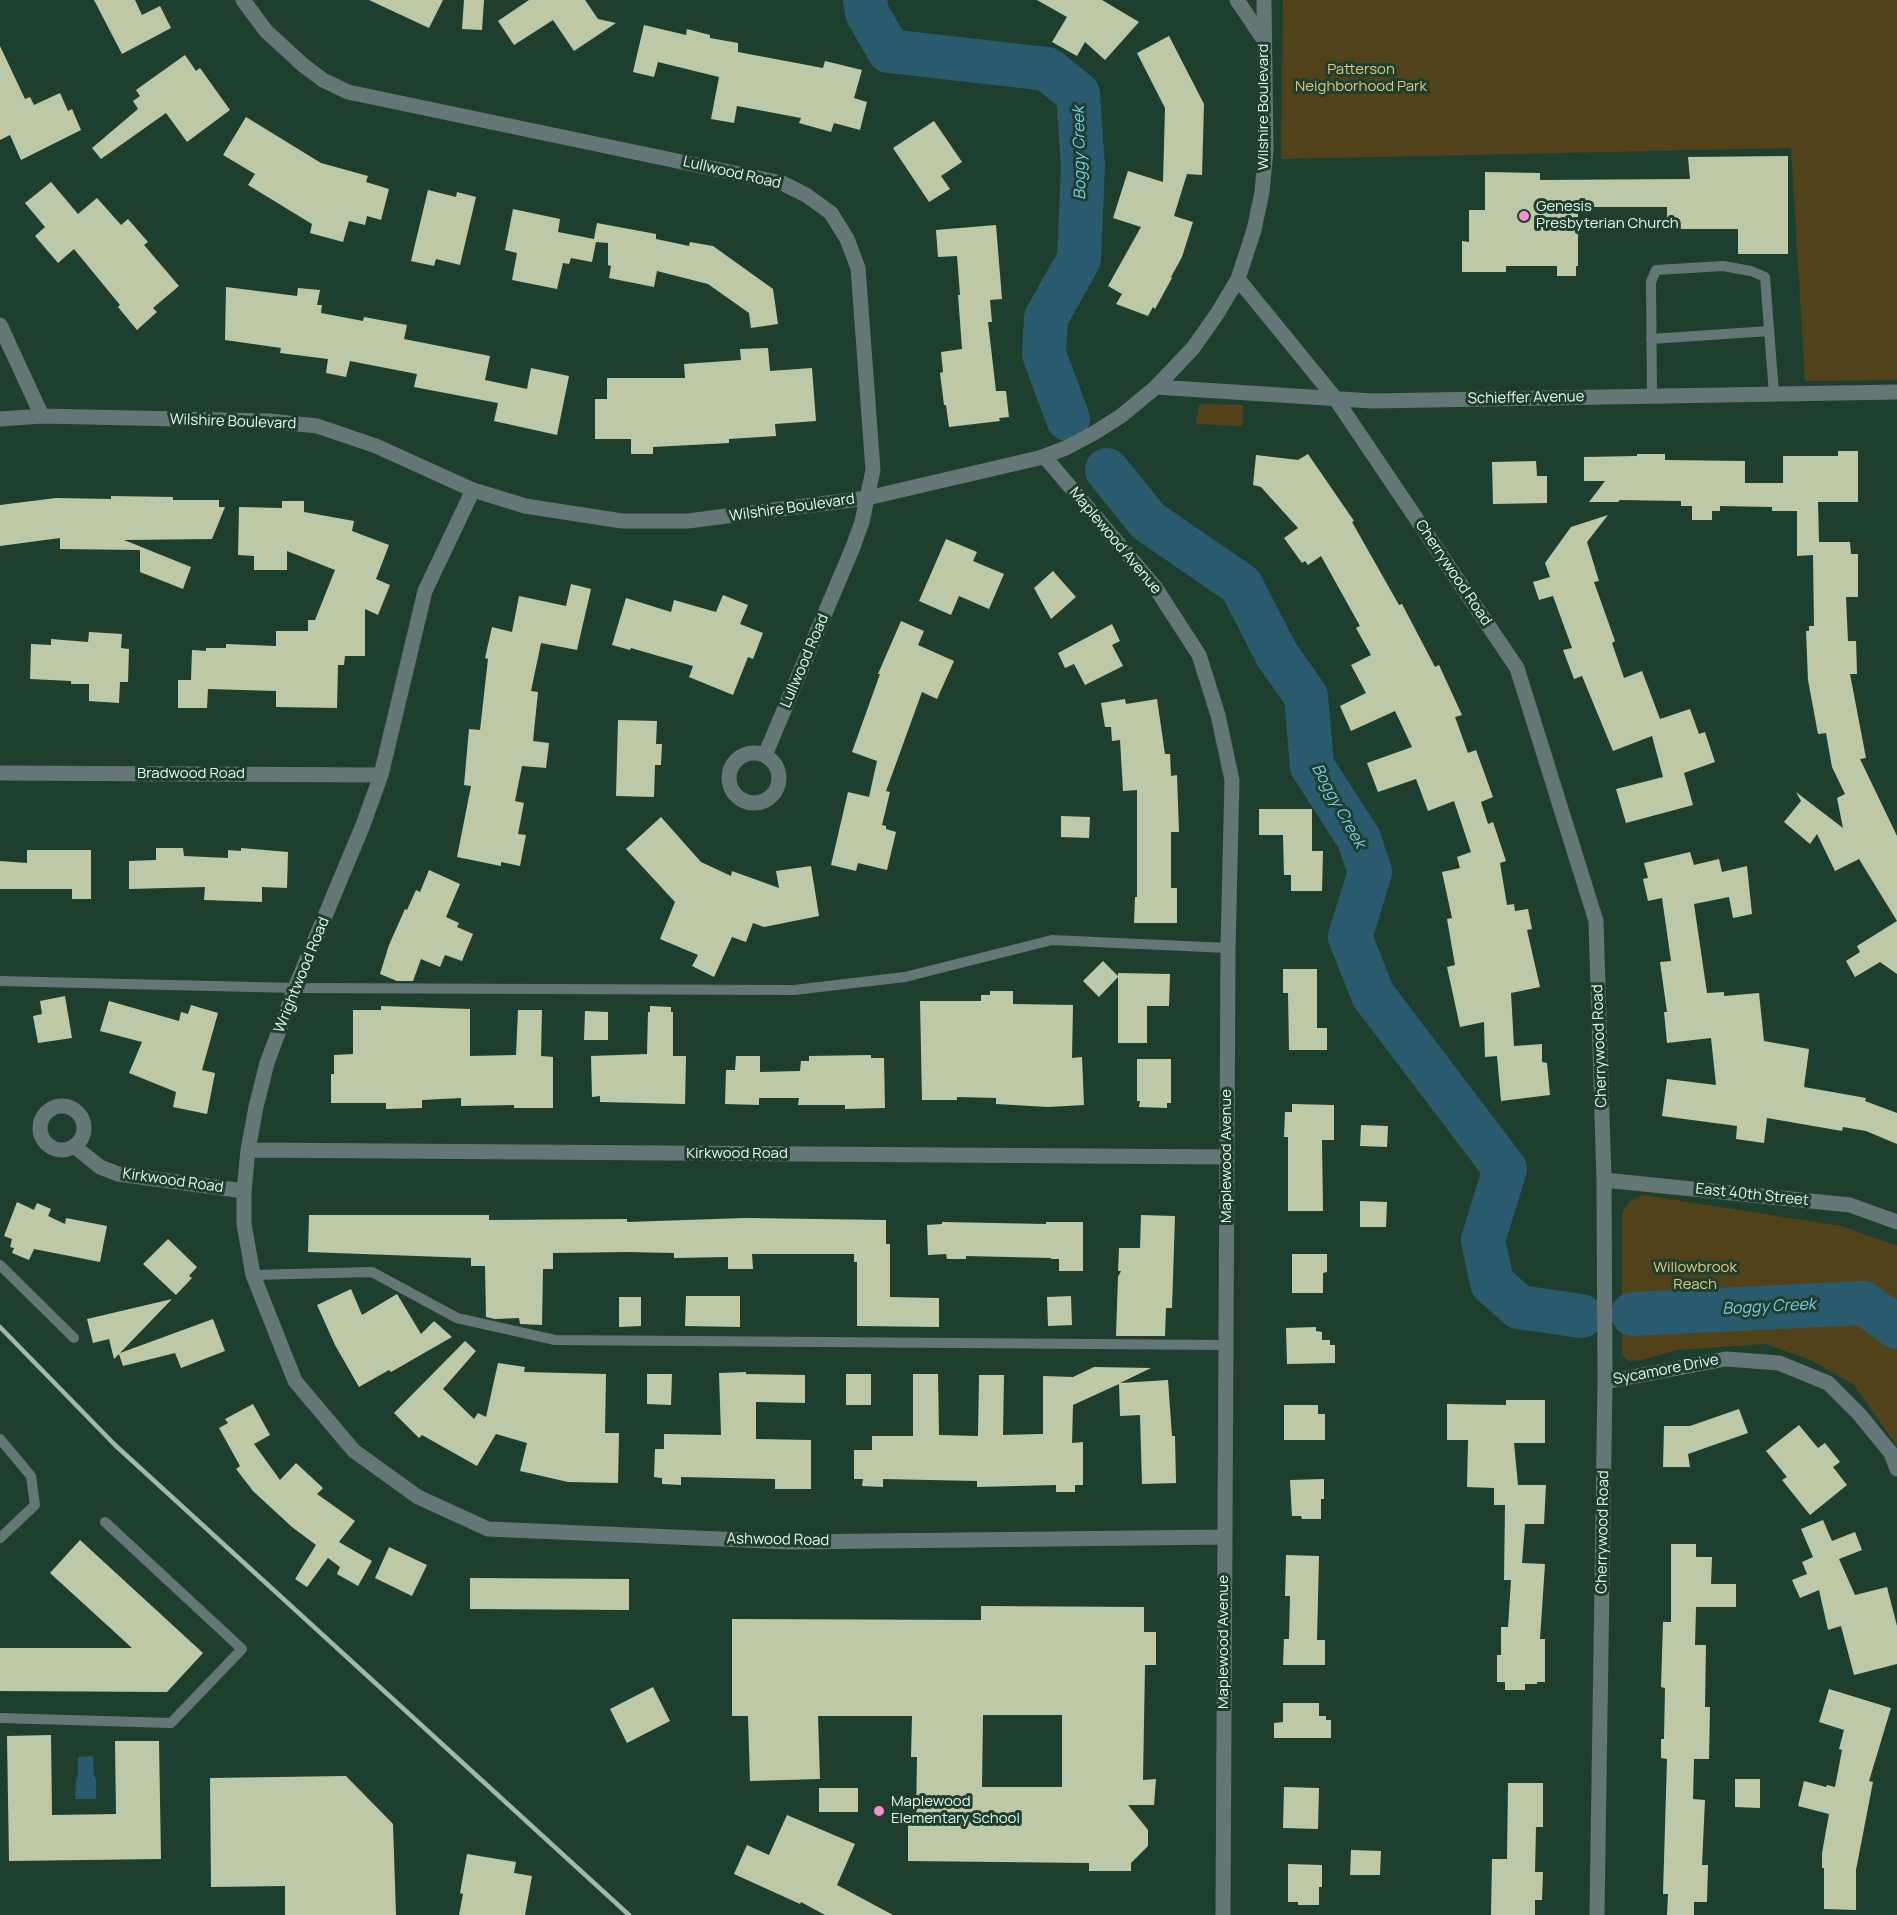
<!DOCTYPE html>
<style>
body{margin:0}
canvas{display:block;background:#1f3f2e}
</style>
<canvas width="1897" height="1915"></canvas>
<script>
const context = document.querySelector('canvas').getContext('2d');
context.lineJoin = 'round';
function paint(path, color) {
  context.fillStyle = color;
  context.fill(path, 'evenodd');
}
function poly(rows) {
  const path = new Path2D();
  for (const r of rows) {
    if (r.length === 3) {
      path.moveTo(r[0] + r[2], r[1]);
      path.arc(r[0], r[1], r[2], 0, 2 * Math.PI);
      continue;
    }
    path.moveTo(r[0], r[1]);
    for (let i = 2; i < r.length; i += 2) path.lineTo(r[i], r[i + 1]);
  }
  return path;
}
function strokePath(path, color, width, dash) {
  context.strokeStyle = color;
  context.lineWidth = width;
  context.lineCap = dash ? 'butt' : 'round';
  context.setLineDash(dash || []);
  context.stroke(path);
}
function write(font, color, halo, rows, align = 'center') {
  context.font = font + ' Manrope,sans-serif';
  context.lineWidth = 6;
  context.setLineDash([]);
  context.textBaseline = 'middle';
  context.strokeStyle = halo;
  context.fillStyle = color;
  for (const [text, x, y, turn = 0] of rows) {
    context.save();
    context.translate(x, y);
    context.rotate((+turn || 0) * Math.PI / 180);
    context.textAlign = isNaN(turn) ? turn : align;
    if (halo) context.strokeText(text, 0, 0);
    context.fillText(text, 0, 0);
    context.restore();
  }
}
paint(poly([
 [1283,0,1897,0,1897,380,1805,381,1791,148,1281,159],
 [1199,404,1243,405,1242,426,1196,424],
 [1643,1195,1841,1226,1897,1246,1897,1446,1854,1385,1811,1360,1765,1344,1677,1350,1642,1360,1629,1361,1622,1355,1622,1213,1630,1201]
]), '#51421a');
paint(poly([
 [93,1756,94,1775,96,1780,96,1799,75,1799,76,1780,78,1776,78,1757]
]), '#2a5a6e');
strokePath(poly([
 [865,0,867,13,889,51,1047,69,1078,94,1083,167,1079,259,1046,318,1044,354,1068,419],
 [1107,470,1148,521,1241,585,1277,655,1306,696,1312,766,1359,839,1370,872,1350,937,1373,995,1505,1169,1483,1240,1492,1283,1519,1307,1581,1316],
 [1633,1314,1863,1303,1897,1327]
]), '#2a5a6e', 44);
paint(poly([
 [94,0,135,0,142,15,160,6,171,28,122,54],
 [369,0,443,0,429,28],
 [464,0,484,0,482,30,462,29],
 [529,0,585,0,598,19,616,23,574,51,553,20,514,45,498,21],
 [1037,0,1102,0,1139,22,1105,60,1085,42,1077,56,1052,42,1067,17],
 [644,25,686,35,687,29,710,35,710,38,738,43,738,52,823,68,825,61,862,70,854,98,867,102,860,130,834,123,831,132,799,123,801,118,737,106,734,123,711,119,719,77,658,62,654,77,633,72],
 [1169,36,1204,104,1202,175,1187,174,1174,216,1193,222,1182,257,1171,277,1172,278,1155,309,1153,307,1148,316,1116,304,1122,294,1108,286,1141,227,1113,218,1128,171,1163,182,1165,108,1137,53],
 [0,46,25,99,30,97,34,105,60,93,68,111,72,109,81,130,21,160,10,135,0,140],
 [185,55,196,71,200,68,230,110,187,142,166,113,101,159,92,148,138,109,133,101,140,96,136,90],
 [246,117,321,163,368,176,366,182,389,189,381,220,367,216,365,225,349,221,343,242,310,233,312,224,248,185,255,174,223,155],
 [934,121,962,162,941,176,950,189,929,202,893,148],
 [1788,156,1788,254,1738,254,1738,229,1667,229,1667,207,1578,207,1578,266,1576,266,1576,276,1557,276,1557,266,1506,266,1506,272,1462,272,1462,241,1469,242,1469,210,1485,210,1485,172,1540,173,1540,180,1690,179,1688,157],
 [51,182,78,214,97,198,121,225,128,219,148,242,144,245,179,286,153,308,157,312,137,330,118,307,120,305,74,249,58,263,35,236,45,227,25,203],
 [428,190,456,197,457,192,476,197,460,265,436,259,434,266,411,261],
 [513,209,560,219,558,232,594,239,597,223,656,234,656,239,689,246,690,242,713,246,773,289,778,324,751,328,749,313,708,284,657,271,654,287,609,278,611,266,608,265,608,243,596,242,592,262,571,258,569,264,563,263,557,289,512,280,517,253,505,250],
 [996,225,1002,299,990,300,992,322,988,322,996,391,1006,391,1009,417,999,418,1000,421,949,427,946,405,944,405,940,373,943,372,941,352,962,349,958,295,960,295,957,256,938,257,936,230],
 [226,287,297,296,298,288,320,290,317,305,322,305,321,313,363,321,364,317,407,325,404,339,490,356,485,380,527,389,531,368,569,376,557,435,494,421,498,403,414,387,417,374,350,361,346,377,326,373,328,359,280,353,281,348,225,340],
 [768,348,770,371,812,368,816,421,775,424,776,436,729,439,729,443,653,447,653,454,631,454,631,439,595,439,595,399,607,399,607,378,685,378,684,364,741,360,740,349],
 [1838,451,1858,451,1858,502,1818,502,1819,542,1850,542,1851,554,1858,554,1858,597,1846,597,1848,641,1856,641,1857,674,1850,674,1866,758,1860,759,1897,836,1897,974,1880,962,1855,977,1846,961,1860,952,1857,946,1897,921,1859,859,1835,871,1817,834,1810,844,1784,822,1801,801,1796,792,1843,828,1837,798,1845,794,1832,767,1826,733,1818,734,1808,680,1806,631,1809,631,1809,626,1814,626,1813,555,1797,556,1797,511,1772,511,1772,507,1720,506,1720,511,1712,511,1712,520,1692,520,1692,506,1681,506,1681,501,1620,500,1618,502,1589,502,1605,481,1584,481,1584,457,1637,456,1637,454,1665,454,1665,460,1745,461,1745,483,1783,483,1783,456,1838,456],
 [1308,454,1354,521,1352,522,1399,605,1402,604,1435,667,1439,665,1462,715,1455,717,1468,753,1476,750,1493,797,1481,802,1488,824,1493,822,1506,861,1500,863,1507,905,1514,904,1515,911,1528,909,1532,929,1527,930,1540,987,1511,993,1514,1046,1542,1044,1542,1062,1547,1063,1550,1095,1501,1101,1497,1056,1485,1057,1484,1022,1460,1027,1447,967,1455,965,1447,919,1452,918,1442,872,1460,868,1457,857,1471,852,1454,801,1428,811,1416,779,1378,792,1367,763,1412,747,1395,711,1351,731,1340,706,1366,693,1351,665,1371,655,1356,628,1360,626,1321,556,1308,565,1305,561,1302,563,1284,538,1298,528,1261,487,1253,485,1256,455,1298,460],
 [1536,461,1537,476,1547,476,1547,503,1493,504,1492,462],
 [111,496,173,497,173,500,219,500,219,507,225,507,212,539,124,540,191,567,183,589,140,572,140,550,60,549,60,538,0,546,0,505,56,498,111,499],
 [282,501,304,501,304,512,354,521,352,531,389,545,376,579,390,585,378,615,365,609,365,656,345,656,344,665,338,665,337,708,276,707,276,691,208,689,207,708,178,708,178,680,191,680,192,650,206,651,206,648,226,648,226,644,276,646,276,631,308,631,308,620,315,620,335,570,287,551,287,570,254,570,254,556,238,555,239,507,282,508],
 [1608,515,1587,542,1599,581,1594,582,1615,641,1612,643,1624,678,1642,671,1660,719,1690,709,1699,734,1705,732,1715,762,1684,773,1693,805,1626,823,1616,789,1663,777,1652,736,1613,751,1582,676,1574,679,1563,650,1572,648,1553,596,1539,600,1533,582,1550,577,1545,563,1571,527],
 [946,539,977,552,973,561,1004,574,989,609,959,596,951,615,919,601],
 [1053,571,1076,597,1051,619,1034,588],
 [571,584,591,589,577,650,541,643,531,691,538,692,533,741,549,743,546,768,522,766,515,801,524,803,518,834,526,835,520,866,501,862,501,866,457,857,471,786,464,785,469,729,480,730,488,659,485,658,492,627,512,632,519,596,566,606],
 [723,595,748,605,740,624,763,633,753,659,748,657,733,695,689,677,693,666,631,648,630,650,612,645,626,598,671,612,674,600,716,612],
 [901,621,924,631,918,645,954,661,937,699,922,692,886,791,890,792,882,825,886,826,886,829,896,832,887,870,858,863,856,871,831,865,848,792,869,797,877,761,852,752,880,674,878,674],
 [1112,624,1120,641,1112,645,1123,666,1085,685,1074,664,1065,668,1058,653],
 [89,632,122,634,121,648,129,649,128,682,120,682,119,703,89,701,89,684,71,684,71,681,30,679,31,644,51,645,51,639,88,642],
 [1125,699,1126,704,1157,699,1165,754,1170,754,1171,776,1177,775,1179,832,1171,832,1171,888,1177,888,1177,923,1134,923,1135,897,1137,897,1137,790,1123,791,1120,740,1112,741,1111,727,1105,727,1101,703],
 [618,720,657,721,656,744,662,744,661,765,655,765,654,797,616,796],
 [1259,809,1312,809,1312,851,1323,851,1322,891,1291,891,1291,875,1284,875,1283,835,1259,835],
 [1061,816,1090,817,1089,838,1061,837],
 [661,817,701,862,731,876,732,871,779,888,776,871,811,866,819,916,764,927,753,923,746,942,732,937,714,977,692,966,698,955,660,939,675,902,626,849],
 [156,848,183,848,184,856,228,858,228,850,241,851,241,848,288,852,287,888,262,887,262,902,204,900,205,887,129,889,129,861,156,860],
 [27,850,91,850,91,899,72,899,72,889,0,889,0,861,27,863],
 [1690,852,1694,865,1719,859,1722,872,1747,866,1752,914,1733,918,1729,897,1694,904,1707,993,1724,992,1724,996,1759,993,1764,1041,1809,1049,1804,1087,1866,1098,1865,1101,1897,1113,1897,1144,1866,1131,1843,1127,1842,1131,1767,1118,1764,1143,1736,1139,1737,1126,1662,1116,1667,1079,1716,1085,1711,1038,1667,1043,1664,1012,1667,1012,1660,962,1671,961,1662,898,1648,901,1643,879,1648,878,1644,863],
 [429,870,460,884,446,917,459,923,457,927,473,934,462,961,445,955,440,967,421,959,413,981,397,981,380,974,389,945,405,909,407,910,416,890,420,892],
 [1103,961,1118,976,1118,973,1170,974,1169,1006,1147,1006,1147,1043,1118,1043,1118,977,1099,997,1083,981],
 [1283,969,1317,969,1317,1028,1327,1028,1327,1050,1289,1050,1288,993,1283,993],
 [990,991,1013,991,1013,1004,1073,1005,1072,1058,1082,1057,1084,1105,1048,1107,996,1104,996,1098,957,1097,957,1100,922,1100,920,1001,981,1001,981,995,990,995],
 [65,996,72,1038,38,1043,33,1016,42,1014,40,1001],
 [109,1001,179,1021,181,1012,188,1014,191,1005,218,1013,202,1070,215,1073,207,1114,173,1107,176,1092,129,1073,142,1042,100,1031],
 [381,1006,470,1009,470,1056,516,1055,518,1010,542,1010,541,1056,553,1057,553,1108,514,1108,514,1105,461,1106,461,1098,422,1100,422,1108,386,1109,386,1103,331,1103,331,1074,334,1074,334,1055,353,1054,353,1010,381,1010],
 [650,1006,671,1007,671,1012,673,1012,673,1056,686,1056,685,1104,600,1102,600,1096,592,1097,591,1056,647,1054,648,1012,650,1012],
 [585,1011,608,1012,608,1040,584,1040],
 [871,1055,871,1058,884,1058,885,1108,845,1109,845,1105,798,1105,799,1098,759,1098,759,1105,725,1104,726,1070,735,1070,736,1056,760,1056,760,1072,800,1071,801,1061,809,1061,809,1056],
 [1137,1059,1171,1059,1171,1103,1167,1103,1167,1108,1139,1107,1140,1101,1137,1101],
 [1292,1104,1334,1105,1334,1140,1322,1140,1323,1211,1288,1211,1288,1137,1284,1137,1285,1112,1292,1112],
 [1361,1125,1388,1126,1387,1147,1360,1146],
 [1360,1201,1387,1202,1386,1227,1360,1227],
 [17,1202,34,1210,37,1203,51,1209,48,1216,65,1224,66,1218,107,1226,100,1262,34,1249,29,1260,12,1253,14,1248,10,1247,12,1239,4,1236],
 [309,1215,489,1215,489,1220,627,1219,627,1222,745,1218,886,1220,886,1244,890,1244,890,1297,939,1298,939,1327,857,1326,857,1262,854,1262,854,1254,752,1254,753,1269,728,1269,728,1257,674,1258,674,1253,627,1252,553,1253,553,1269,543,1269,542,1325,520,1324,519,1318,495,1319,486,1317,485,1266,471,1266,471,1258,308,1252],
 [1141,1215,1175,1216,1172,1308,1166,1308,1165,1336,1116,1336,1118,1277,1121,1271,1118,1271,1119,1248,1140,1248],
 [942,1222,1046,1224,1046,1222,1083,1222,1083,1271,1059,1271,1059,1259,1051,1259,1051,1258,966,1256,966,1259,947,1259,946,1254,928,1255,927,1225,942,1224],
 [168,1239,197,1267,189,1276,192,1278,176,1295,143,1264],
 [1292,1254,1327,1254,1327,1272,1323,1273,1323,1293,1292,1293],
 [351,1289,362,1315,397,1294,421,1334,434,1321,452,1337,391,1372,389,1370,359,1387,335,1345,317,1305],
 [686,1296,740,1296,740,1327,685,1326],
 [1071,1296,1072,1325,1048,1326,1047,1297],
 [619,1297,641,1297,641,1326,619,1327],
 [172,1299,120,1353,213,1319,225,1351,181,1368,175,1353,123,1366,119,1354,114,1359,109,1339,93,1343,87,1319],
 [1316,1327,1316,1331,1322,1332,1322,1340,1330,1340,1330,1345,1335,1345,1335,1363,1287,1364,1286,1328],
 [465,1341,476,1351,443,1389,474,1419,478,1413,486,1417,498,1363,525,1367,524,1372,606,1374,605,1433,619,1433,618,1483,568,1482,520,1471,527,1443,496,1434,477,1466,422,1435,419,1438,394,1413],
 [1094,1367,1151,1368,1120,1383,1168,1380,1172,1436,1175,1436,1176,1483,1142,1484,1140,1415,1120,1416,1119,1384,1073,1405,1072,1443,1083,1442,1083,1485,1075,1485,1075,1492,1056,1492,1056,1485,977,1487,977,1481,883,1479,883,1487,862,1486,863,1479,854,1479,854,1450,872,1450,872,1436,913,1436,913,1374,938,1374,939,1435,978,1436,979,1375,1004,1375,1003,1435,1040,1434,1043,1434,1043,1376,1073,1377],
 [746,1372,746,1374,805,1375,805,1403,756,1402,756,1439,811,1440,811,1489,775,1489,775,1479,681,1477,681,1485,662,1484,662,1478,654,1477,655,1449,664,1449,664,1434,721,1435,719,1373],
 [647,1374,672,1374,671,1405,647,1404],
 [846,1374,871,1374,871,1405,846,1405],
 [1506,1400,1545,1400,1545,1443,1514,1443,1518,1485,1546,1485,1544,1524,1525,1524,1522,1563,1545,1564,1540,1639,1545,1639,1545,1682,1537,1682,1537,1684,1525,1684,1525,1690,1505,1690,1505,1682,1497,1682,1497,1655,1501,1655,1501,1627,1508,1627,1511,1580,1504,1580,1505,1505,1494,1505,1494,1488,1467,1487,1468,1440,1447,1440,1447,1404,1506,1405],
 [253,1404,270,1435,254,1444,280,1480,296,1463,323,1488,317,1494,355,1521,339,1542,372,1561,358,1586,337,1574,340,1567,328,1558,307,1587,295,1579,316,1545,292,1527,253,1491,236,1469,240,1466,219,1428,228,1423,225,1419],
 [1284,1405,1318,1405,1318,1414,1325,1414,1325,1440,1284,1440],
 [1739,1409,1748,1433,1688,1454,1690,1467,1663,1467,1664,1426,1690,1426],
 [1799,1425,1818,1448,1825,1443,1840,1462,1833,1467,1847,1485,1810,1515,1782,1480,1787,1477,1766,1451],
 [1324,1479,1324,1499,1321,1499,1321,1519,1302,1519,1301,1516,1292,1516,1290,1480],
 [1823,1520,1832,1541,1855,1532,1862,1550,1839,1559,1855,1595,1887,1587,1897,1626,1897,1664,1854,1675,1841,1626,1828,1630,1819,1590,1800,1598,1792,1580,1807,1574,1802,1562,1813,1557,1801,1529],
 [80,1540,203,1653,167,1692,0,1691,0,1648,132,1648,50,1573],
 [1671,1544,1696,1544,1696,1557,1712,1557,1711,1584,1736,1584,1736,1607,1696,1607,1695,1645,1706,1645,1705,1707,1710,1707,1709,1759,1694,1759,1693,1799,1705,1800,1702,1865,1708,1865,1707,1902,1694,1902,1694,1915,1667,1915,1668,1894,1663,1894,1667,1759,1661,1758,1661,1739,1664,1739,1665,1688,1661,1687,1663,1622,1671,1622],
 [389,1547,427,1565,412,1596,375,1578],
 [1286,1555,1319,1556,1317,1640,1325,1640,1325,1665,1283,1665,1284,1639,1289,1639,1290,1596,1285,1596],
 [470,1578,629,1579,629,1610,470,1609],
 [981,1606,1144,1607,1144,1632,1156,1632,1156,1665,1145,1665,1143,1780,1156,1779,1154,1805,1128,1805,1148,1830,1148,1846,1131,1863,1131,1871,1089,1871,1089,1863,908,1861,908,1818,916,1818,917,1757,911,1757,912,1716,818,1716,820,1779,750,1781,748,1716,732,1716,732,1619,981,1620],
 [983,1715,1062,1715,1062,1787,982,1787],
 [653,1687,670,1721,627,1743,610,1709],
 [1829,1689,1891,1708,1869,1781,1873,1782,1856,1870,1856,1910,1824,1909,1824,1868,1822,1868,1822,1853,1829,1814,1798,1806,1804,1781,1826,1787,1827,1785,1835,1787,1842,1750,1839,1749,1844,1730,1819,1722],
 [1283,1703,1319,1703,1319,1716,1326,1716,1326,1720,1331,1720,1331,1738,1274,1738,1274,1723,1283,1722],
 [51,1735,52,1815,116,1814,115,1741,159,1741,161,1859,9,1861,7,1736],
 [346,1776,393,1824,396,1915,285,1915,285,1886,211,1887,210,1778],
 [1735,1779,1760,1779,1760,1808,1735,1807],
 [1508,1783,1543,1783,1543,1827,1536,1827,1535,1872,1543,1872,1542,1900,1535,1900,1535,1915,1491,1915,1492,1859,1507,1859],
 [1284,1787,1319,1788,1318,1829,1283,1828],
 [819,1788,858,1788,858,1812,819,1812],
 [787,1815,855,1844,837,1885,893,1915,825,1915,801,1902,800,1904,734,1874,747,1845,769,1855],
 [1351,1850,1381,1851,1380,1875,1350,1875],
 [467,1854,516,1862,514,1873,532,1876,525,1915,459,1915,463,1894,460,1893],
 [1288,1864,1322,1865,1322,1887,1319,1887,1319,1905,1298,1905,1298,1902,1288,1902]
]), '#bdc9a6');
strokePath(poly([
 [1651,339,1769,331],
 [1652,396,1651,282,1656,270,1723,266,1751,271,1765,277,1774,394],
 [0,981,295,988,794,990,905,977,1052,940,1228,948],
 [0,1265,74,1338],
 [253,1275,372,1272,457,1318,555,1340,1226,1345],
 [0,1439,31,1476,35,1505,0,1538],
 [0,1718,171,1723,242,1649,105,1522]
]), '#647776', 10);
strokePath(poly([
 [243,0,266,31,303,65,323,80,348,92,782,183,806,195,831,213,847,239,858,268,873,470,862,522,853,547,765,755],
 [1237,0,1264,40],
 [1238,279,1335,398,1517,668,1596,921,1604,1180,1605,1382,1597,1915],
 [0,325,42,416],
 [1156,387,1372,401,1897,392],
 [0,419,42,416,223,420,269,421,317,426,376,446,473,490,525,506,622,521,688,521,867,498,1039,458,1066,448,1094,433,1121,416,1156,387,1193,348,1217,314,1238,279,1254,230,1262,192,1266,150,1264,0],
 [1044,456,1155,587,1199,655,1218,715,1232,780,1228,948,1223,1915],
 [473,490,425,591,381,775,363,825,295,988,267,1063,256,1107,248,1150,244,1191,244,1224,253,1275,295,1381,354,1451,418,1497,488,1529,790,1542,1224,1537],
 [754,778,25],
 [0,773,381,775],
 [62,1128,22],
 [74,1146,100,1167,118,1174,244,1191],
 [248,1150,1227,1157],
 [1604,1180,1850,1205,1897,1222],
 [1605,1382,1726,1359,1779,1363,1828,1383,1859,1414,1891,1453,1897,1469]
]), '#647776', 15);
strokePath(poly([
 [0,1327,115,1445,629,1915]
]), '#a1b8aa', 4.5);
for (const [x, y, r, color] of [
 [1524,216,6,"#f690cf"],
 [879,1811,6,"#f690cf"]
]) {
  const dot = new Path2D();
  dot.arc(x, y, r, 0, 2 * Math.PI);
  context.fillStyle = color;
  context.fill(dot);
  strokePath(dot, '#1f3f2e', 2);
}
write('15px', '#e1c581', '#1f3f2e', [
 ["Patterson",1361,70],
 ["Neighborhood Park",1361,87],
 ["Willowbrook",1695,1268],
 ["Reach",1695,1285]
]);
write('15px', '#e5f7eb', '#1f3f2e', [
 ["Wilshire Boulevard",1264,107,-90],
 ["Lullwood Road",732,173,13],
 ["Schieffer Avenue",1526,398,-1],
 ["Wilshire Boulevard",233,422,2],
 ["Wilshire Boulevard",792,508,-8],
 ["Maplewood Avenue",1115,541,50],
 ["Cherrywood Road",1453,573,56],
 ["Lullwood Road",805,661,-67],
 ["Bradwood Road",191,774],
 ["Wrightwood Road",302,975,-68],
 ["Cherrywood Road",1600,1046,-92],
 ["Kirkwood Road",737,1154],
 ["Maplewood Avenue",1227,1156,-90],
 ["Kirkwood Road",173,1181,8],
 ["East 40th Street",1752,1195,6],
 ["Sycamore Drive",1666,1370,-11],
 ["Cherrywood Road",1603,1532,-89],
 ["Ashwood Road",778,1540,1],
 ["Maplewood Avenue",1224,1642,-90]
]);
write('15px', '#e5f7eb', '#1f3f2e', [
 ["Genesis",1536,207],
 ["Presbyterian Church",1536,224],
 ["Maplewood",891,1802],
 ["Elementary School",891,1819]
], 'left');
write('italic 16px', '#7bcaec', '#1f3f2e', [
 ["Boggy Creek",1080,153,-91],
 ["Boggy Creek",1338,806,61],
 ["Boggy Creek",1769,1307,-3]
]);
</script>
